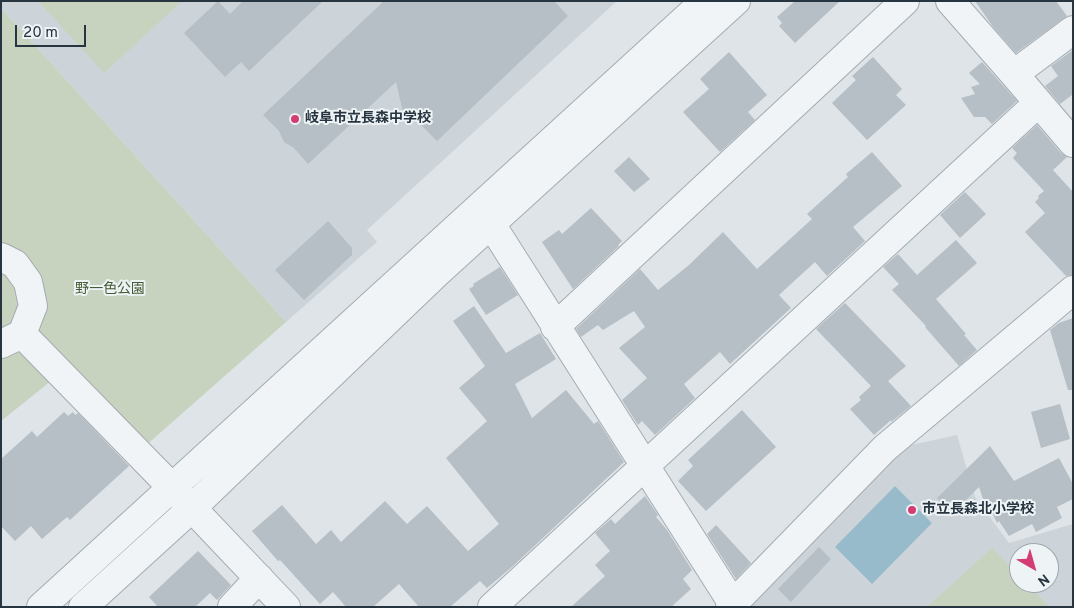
<!DOCTYPE html>
<meta charset="utf-8">
<style>
body{margin:0}
#map{position:relative;width:1074px;height:608px;overflow:hidden;background:#dee4e8;font-family:Overpass,sans-serif}
canvas{display:block}
.frame{position:absolute;inset:0;border:2px solid #273540;pointer-events:none}
.north{position:absolute;left:1009px;top:543px;width:50px;height:50px;box-sizing:border-box;background:#eef3f6;border:1px solid #9ea7ad;border-radius:50%;rotate:142deg;font-size:14px;font-weight:700;line-height:20px;text-align:center;color:#273540}
.north::after{content:'';display:block;margin:auto;width:18px;height:22px;background:#d43d74;clip-path:polygon(50% 0,100% 100%,50% 72%,0 100%)}
.scale{position:absolute;left:15px;top:25px;width:71px;height:22px;box-sizing:border-box;border:2px solid #273540;border-top:0;padding-left:6px;font-size:15px;line-height:18px;white-space:nowrap;color:#273540;-webkit-text-stroke:4px #eef3f6;paint-order:stroke}
</style>
<div id="map">
<canvas width="1074" height="608"></canvas>
<div class="frame"></div>
<div class="north">N</div>
<div class="scale">20 m</div>
</div>
<script>
const context = document.querySelector('canvas').getContext('2d');
context.lineJoin = 'round';
function paint(path, color) {
  context.fillStyle = color;
  context.fill(path, 'evenodd');
}
function poly(rows) {
  const path = new Path2D();
  for (const r of rows) {
    path.moveTo(r[0], r[1]);
    for (let i = 2; i < r.length; i += 2) path.lineTo(r[i], r[i + 1]);
  }
  return path;
}
function strokePath(path, color, width, dash) {
  context.strokeStyle = color;
  context.lineWidth = width;
  context.lineCap = dash ? 'butt' : 'round';
  context.setLineDash(dash || []);
  context.stroke(path);
}
function write(font, color, halo, rows, align = 'center') {
  context.font = font + ' Overpass,"Noto Sans JP",sans-serif';
  context.lineWidth = 4;
  context.setLineDash([]);
  context.textBaseline = 'middle';
  context.strokeStyle = halo;
  context.fillStyle = color;
  for (const [text, x, y, turn = 0] of rows) {
    context.save();
    context.translate(x, y);
    context.rotate((+turn || 0) * Math.PI / 180);
    context.textAlign = isNaN(turn) ? turn : align;
    if (halo) context.strokeText(text, 0, 0);
    context.fillText(text, 0, 0);
    context.restore();
  }
}
paint(poly([
 [1,1,617,1,367,230,377,242,286,322,1,8],
 [957,435,975,497,1009,543,1073,524,1073,607,745,607,902,447],
 [1019,553,1049,553,1049,583,1019,583]
]), '#ccd4da');
paint(poly([
 [38,1,182,1,104,73],
 [1,8,286,322,127,462,51,381,1,421],
 [992,548,1019,575,1019,583,1026,583,1050,607,927,607]
]), '#c8d3bf');
paint(poly([
 [895,486,932,523,872,584,835,547]
]), '#97bbca');
paint(poly([
 [218,1,230,14,243,1,323,1,249,71,241,62,225,77,184,33],
 [384,1,554,1,568,16,437,141,418,122,405,121,396,82,308,164,294,148,284,142,279,131,263,115],
 [795,1,840,1,795,43,779,26,782,23,777,17],
 [975,1,1056,1,1067,16,1016,53,994,28],
 [1073,50,1073,97,1072,95,1060,104,1045,86,1058,76,1051,66],
 [729,52,767,95,748,112,755,120,720,152,683,112,709,89,700,79],
 [873,57,902,89,896,95,906,105,867,140,832,103,856,80,852,76],
 [982,62,1017,101,992,124,985,117,974,117,961,98,975,94,971,87,980,84,969,73],
 [1037,125,1061,153,1067,157,1053,170,1073,192,1073,275,1066,276,1025,232,1045,213,1035,202,1039,198,1038,196,1044,191,1013,158,1017,153,1012,148],
 [872,152,902,186,853,227,865,241,827,276,815,262,779,295,791,308,730,364,720,352,684,384,695,398,655,435,642,421,638,425,622,400,647,378,619,348,645,327,634,311,603,330,598,325,581,337,576,329,640,269,658,290,689,265,723,232,757,269,812,219,807,214,848,177,846,174],
 [629,157,650,179,634,192,614,171],
 [965,192,986,214,960,238,940,215],
 [591,208,622,241,618,245,619,246,573,289,542,242,559,230,562,234],
 [328,221,352,248,352,255,304,300,275,270],
 [956,240,977,263,936,299,966,334,964,335,977,350,959,366,925,327,926,326,892,290,899,284,883,267,898,254,917,275],
 [500,267,518,295,486,315,469,289,474,286,473,284],
 [845,303,906,366,888,381,911,406,891,422,891,420,874,435,850,409,861,400,859,397,871,386,816,329],
 [474,306,506,353,540,333,556,359,515,384,532,418,566,390,594,424,598,421,624,462,513,566,487,588,480,581,450,607,419,607,399,584,373,607,346,607,333,592,320,604,280,560,278,561,252,531,282,505,316,544,331,530,341,542,385,501,407,524,427,506,468,551,499,524,446,458,487,421,459,388,485,366,453,321],
 [1073,318,1073,390,1068,390,1050,330,1059,323],
 [1060,404,1070,439,1041,448,1031,412],
 [742,410,776,447,706,511,678,481,693,466,688,460],
 [64,412,68,416,73,412,75,415,78,413,129,466,70,520,67,517,42,539,31,526,15,541,1,526,1,459,32,431,37,437],
 [990,446,1014,481,1059,458,1073,484,1073,499,1057,507,1062,518,1036,532,1032,524,1009,536,999,521,997,523,989,506,986,508,979,487,952,514,937,498],
 [645,496,658,515,656,517,667,530,692,570,683,579,691,589,671,607,571,607,605,576,595,565,610,551,595,533,611,519,615,524],
 [716,525,751,563,736,579,707,534],
 [819,547,831,559,791,602,778,589],
 [198,551,231,585,217,600,210,593,195,607,158,607,149,597]
]), '#b5bfc5');
const minor = poly([
 [950,1,1014,74,1073,143],
 [1014,74,1073,30],
 [491,224,733,604],
 [1,257,15,264,28,282,33,306,22,334,1,344],
 [555,327,905,1],
 [22,334,192,508,286,607],
 [41,607,705,1],
 [83,607,192,508,436,274,736,1],
 [232,607,259,578],
 [492,607,1038,103],
 [730,607,885,448,1073,290]
]);
strokePath(minor, '#a3acb2', 30);
strokePath(minor, '#f1f4f7', 28);
for (const [x, y, r, color] of [
 [295,119,5,"#d43d74"],
 [912,510,5,"#d43d74"]
]) {
  const dot = new Path2D();
  dot.arc(x, y, r, 0, 2 * Math.PI);
  context.fillStyle = color;
  context.fill(dot);
  strokePath(dot, '#eef3f6', 2);
}
write('bold 14px', '#273540', '#eef3f6', [
 ["岐阜市立長森中学校",305,119],
 ["市立長森北小学校",922,510]
], 'left');
write('14px', '#445c33', '#eef3f6', [
 ["野一色公園",110,290]
]);
</script>
